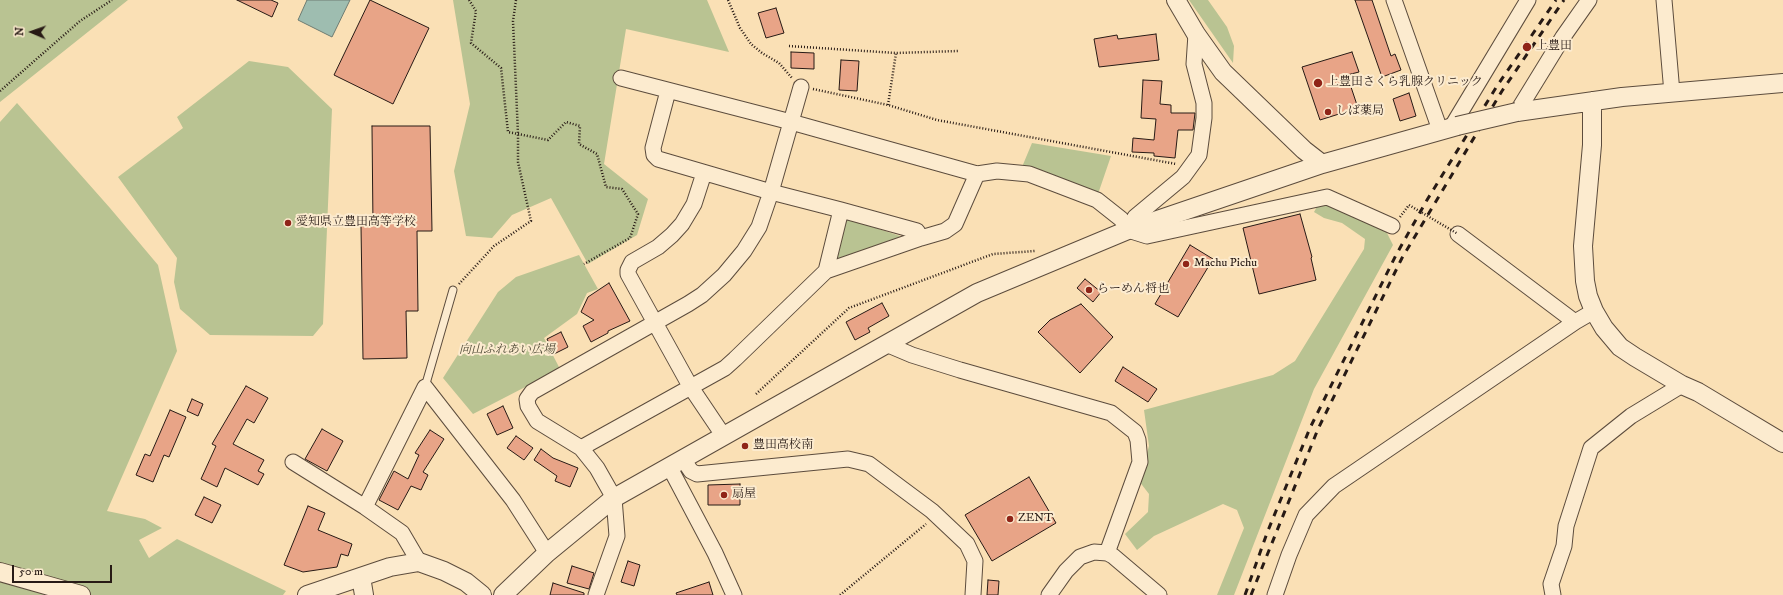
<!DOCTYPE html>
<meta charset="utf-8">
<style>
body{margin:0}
#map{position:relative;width:1783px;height:595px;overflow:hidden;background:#fae0b5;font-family:"IM FELL DW Pica",serif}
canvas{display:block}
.north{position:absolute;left:12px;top:12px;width:40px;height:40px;-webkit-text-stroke:3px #fcebcf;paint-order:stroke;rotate:272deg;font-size:11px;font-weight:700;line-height:16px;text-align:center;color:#271a15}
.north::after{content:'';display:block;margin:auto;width:14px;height:18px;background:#271a15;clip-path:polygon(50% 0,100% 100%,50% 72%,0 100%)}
.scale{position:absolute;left:12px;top:565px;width:100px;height:18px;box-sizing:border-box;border:2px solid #271a15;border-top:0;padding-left:5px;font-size:12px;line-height:14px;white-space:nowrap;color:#271a15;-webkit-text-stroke:3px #fcebcf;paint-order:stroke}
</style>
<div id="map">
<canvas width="1783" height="595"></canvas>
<div class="north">N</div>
<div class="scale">50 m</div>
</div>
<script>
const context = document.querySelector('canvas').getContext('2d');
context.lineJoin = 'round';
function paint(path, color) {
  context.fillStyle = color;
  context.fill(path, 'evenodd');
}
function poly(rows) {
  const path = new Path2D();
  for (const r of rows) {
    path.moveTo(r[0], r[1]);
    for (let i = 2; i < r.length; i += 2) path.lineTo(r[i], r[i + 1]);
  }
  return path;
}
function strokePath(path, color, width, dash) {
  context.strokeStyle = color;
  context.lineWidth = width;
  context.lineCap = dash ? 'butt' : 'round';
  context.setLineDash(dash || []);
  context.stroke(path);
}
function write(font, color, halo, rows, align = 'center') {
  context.font = font + ' "IM FELL DW Pica","Noto Serif JP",serif';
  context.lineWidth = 4;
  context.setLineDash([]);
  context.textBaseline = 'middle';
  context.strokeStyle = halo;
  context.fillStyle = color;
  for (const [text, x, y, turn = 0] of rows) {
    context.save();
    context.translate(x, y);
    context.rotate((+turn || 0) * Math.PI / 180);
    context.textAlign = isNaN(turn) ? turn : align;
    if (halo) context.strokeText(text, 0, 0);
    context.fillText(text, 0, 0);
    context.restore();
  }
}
paint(poly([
 [0,0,128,0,0,102],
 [453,0,707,0,729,52,626,29,604,164,648,199,637,235,588,264,551,198,512,215,492,238,466,236,454,171,470,104],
 [1189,0,1208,0,1227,27,1234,46,1233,63],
 [249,61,288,67,332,109,323,324,313,336,210,335,180,309,174,282,177,258,118,177,183,128,177,117],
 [17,103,110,208,158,265,177,351,107,511,145,519,162,528,139,540,149,558,177,539,286,591,283,595,0,595,0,122],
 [1032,143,1111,156,1098,194,1022,167],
 [1319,203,1331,204,1385,229,1393,245,1314,389,1234,595,1217,595,1244,528,1237,510,1223,504,1154,536,1137,550,1125,534,1148,512,1149,494,1139,481,1149,446,1144,410,1273,375,1295,361,1364,249,1365,239,1342,223,1324,218,1314,212],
 [846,218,903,237,835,263],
 [579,255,598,289,587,293,577,314,544,338,560,369,473,414,443,378,498,292,516,277]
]), '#b9c392');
const water = poly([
 [307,0,350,0,332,37,298,20,307,0]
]);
paint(water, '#9ebdb0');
strokePath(water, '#6e7c72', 1);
const building = poly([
 [237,0,271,0,278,3,272,17,237,0],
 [370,0,429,28,393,104,334,75,370,0],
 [1355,0,1372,0,1391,56,1395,54,1401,70,1382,77,1355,0],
 [776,8,784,33,766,38,758,13,776,8],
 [1156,34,1159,60,1099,67,1094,39,1117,35,1118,39,1156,34],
 [791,52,814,53,814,69,791,68,791,52],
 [1352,52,1359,72,1347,75,1358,108,1320,120,1302,67,1352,52],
 [841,60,859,61,857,91,839,90,841,60],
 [1143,80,1162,81,1160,104,1171,105,1171,113,1195,113,1193,130,1178,130,1175,158,1154,156,1154,153,1132,152,1133,138,1154,140,1156,119,1141,118,1143,80],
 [1409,93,1416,116,1400,121,1393,99,1409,93],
 [372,126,430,126,432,231,417,231,418,311,406,311,407,358,363,359,361,226,373,226,372,126],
 [1300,214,1312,257,1311,258,1316,280,1259,294,1243,228,1300,214],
 [1190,245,1213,259,1178,317,1155,304,1190,245],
 [1085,279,1101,292,1093,302,1077,288,1085,279],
 [609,283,630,321,608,331,608,333,591,342,583,326,594,320,581,312,588,297,609,283],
 [882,303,889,316,868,328,870,332,855,340,846,322,882,303],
 [1081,304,1113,337,1080,373,1038,332,1050,320,1081,304],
 [561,332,568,347,554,354,547,339,561,332],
 [1123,367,1157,389,1148,402,1115,381,1123,367],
 [246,386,268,398,254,423,247,419,233,444,264,460,258,471,264,474,258,485,225,468,217,487,201,479,216,446,212,444,246,386],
 [192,399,203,404,198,416,187,411,192,399],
 [503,406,513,428,497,435,487,414,503,406],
 [170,410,186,417,169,457,164,455,153,482,136,475,145,454,150,456,170,410],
 [322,429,343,441,327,471,305,459,322,429],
 [430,430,444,439,423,472,428,475,421,490,411,486,398,510,379,500,394,471,408,479,419,455,415,453,430,430],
 [516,436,533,448,524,460,507,448,516,436],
 [541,449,553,458,578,468,570,487,555,481,557,476,534,460,541,449],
 [1029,477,1056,523,992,561,965,515,1029,477],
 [740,484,740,505,708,505,708,485,740,484],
 [204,497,221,505,212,523,195,515,204,497],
 [308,506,325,513,318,530,352,544,348,556,341,554,337,567,303,572,284,565,308,506],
 [628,561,640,565,634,586,621,582,628,561],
 [572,566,594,573,589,589,567,583,572,566],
 [988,580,999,581,998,595,987,595,988,580],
 [709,582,713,595,677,595,676,593,709,582],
 [553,583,584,593,584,595,550,595,553,583]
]);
paint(building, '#e8a487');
strokePath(building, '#271a15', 1);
const service = poly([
 [425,387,453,290]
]);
const minor = poly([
 [1394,0,1440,130],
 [1664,0,1672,93],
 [621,78,791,122,977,174,997,171,1029,174,1097,200,1121,219,1128,230,1147,236,1327,197,1392,226],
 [668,91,653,148,654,155,658,159,771,192,841,210,917,231,921,238,945,231,955,224,977,174],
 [1517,112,1563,37,1589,0],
 [1451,128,1528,0],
 [704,173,694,204,682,224,672,235,658,247,632,262,628,270,628,274,690,386,723,435],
 [1128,230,1135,217,1183,177,1199,155,1204,118,1204,103,1194,64,1196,34],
 [1458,234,1575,322],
 [826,271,921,238],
 [886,344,912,355,960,370,1111,413,1135,432,1138,440,1140,462,1107,553],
 [581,448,725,368,735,359,826,271,841,210],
 [683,459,691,471,697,474,848,459,869,464,932,511,967,544,975,561,973,595],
 [293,462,365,507,402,533,419,562],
 [669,466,715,553,734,595],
 [365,507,425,387,513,500,547,553],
 [596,595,617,536,614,498,597,468,581,448,537,421,528,406,527,399,532,392,688,304,702,295,724,275,744,251,759,227,771,192,801,87],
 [1049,595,1066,571,1080,557,1094,552,1107,553,1113,556,1159,595],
 [1275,595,1289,555,1306,515,1334,486,1575,322,1594,311],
 [1553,595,1551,584,1564,546,1566,526,1591,448,1631,416,1682,385]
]);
const tertiary = poly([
 [1176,0,1196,34,1223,72,1304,150,1322,164],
 [1592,101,1592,145,1583,246,1585,281,1588,296,1594,311,1604,328,1620,347,1635,357,1682,385,1698,392,1783,443],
 [1517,112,1622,97,1783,83],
 [0,572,81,595],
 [361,577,364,595],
 [307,595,390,567,419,562,444,571,466,582,482,595],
 [503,595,547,553,614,498,977,293,1128,230,1322,164,1457,126]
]);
strokePath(service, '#5c4c3d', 9);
strokePath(minor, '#5c4c3d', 17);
strokePath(tertiary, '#5c4c3d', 20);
strokePath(poly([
 [469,0,476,11,471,43,501,68,508,132,548,140,566,122,580,126,579,144,597,154,606,187,622,189,638,214,630,238,584,264],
 [728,0,740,28,751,44,762,53,779,63,792,78],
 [789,46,896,53,958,51],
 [813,89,888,105,937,120,1176,164],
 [0,91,80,21,112,0],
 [888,105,896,53],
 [1400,217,1409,205],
 [459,284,494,246,531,221,518,162,518,134,513,21,516,0],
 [756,394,849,308,993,254,1035,251],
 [840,595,926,524]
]), '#271a15', 2.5, [1, 2]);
strokePath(service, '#fcebcf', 7);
strokePath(minor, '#fcebcf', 15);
strokePath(tertiary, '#fcebcf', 18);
strokePath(poly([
 [1245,595,1267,533,1310,428,1396,255,1427,200,1497,86,1556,0],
 [1251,595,1318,429,1402,258,1502,91,1564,0]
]), '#271a15', 3, [7, 7]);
const tertiaryBridge = poly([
 [1457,126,1517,112]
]);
strokePath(tertiaryBridge, '#5c4c3d', 20, []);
strokePath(poly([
 [1409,205,1458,234]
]), '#271a15', 2.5, [1, 2]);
strokePath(tertiaryBridge, '#fcebcf', 18);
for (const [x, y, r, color] of [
 [1527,47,5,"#8f2418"],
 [1318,83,5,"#8f2418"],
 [1328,112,4,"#8f2418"],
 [288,223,4,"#8f2418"],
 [1186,264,4,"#8f2418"],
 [1089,290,4,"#8f2418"],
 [745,446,4,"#8f2418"],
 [724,495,4,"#8f2418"],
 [1010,519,4,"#8f2418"]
]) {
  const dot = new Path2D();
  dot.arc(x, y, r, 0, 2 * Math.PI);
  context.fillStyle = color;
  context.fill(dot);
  strokePath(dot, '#fcebcf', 1.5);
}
write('12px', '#271a15', '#fcebcf', [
 ["上豊田",1536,47],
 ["上豊田さくら乳腺クリニック",1327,83],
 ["しば薬局",1336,112],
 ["愛知県立豊田高等学校",296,223],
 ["Machu Pichu",1194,264],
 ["らーめん将也",1097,290],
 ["豊田高校南",753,446],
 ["扇屋",732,495],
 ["ZENT",1018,519]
], 'left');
write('italic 12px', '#534d3a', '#fcebcf', [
 ["向山ふれあい広場",507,351]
]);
</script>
